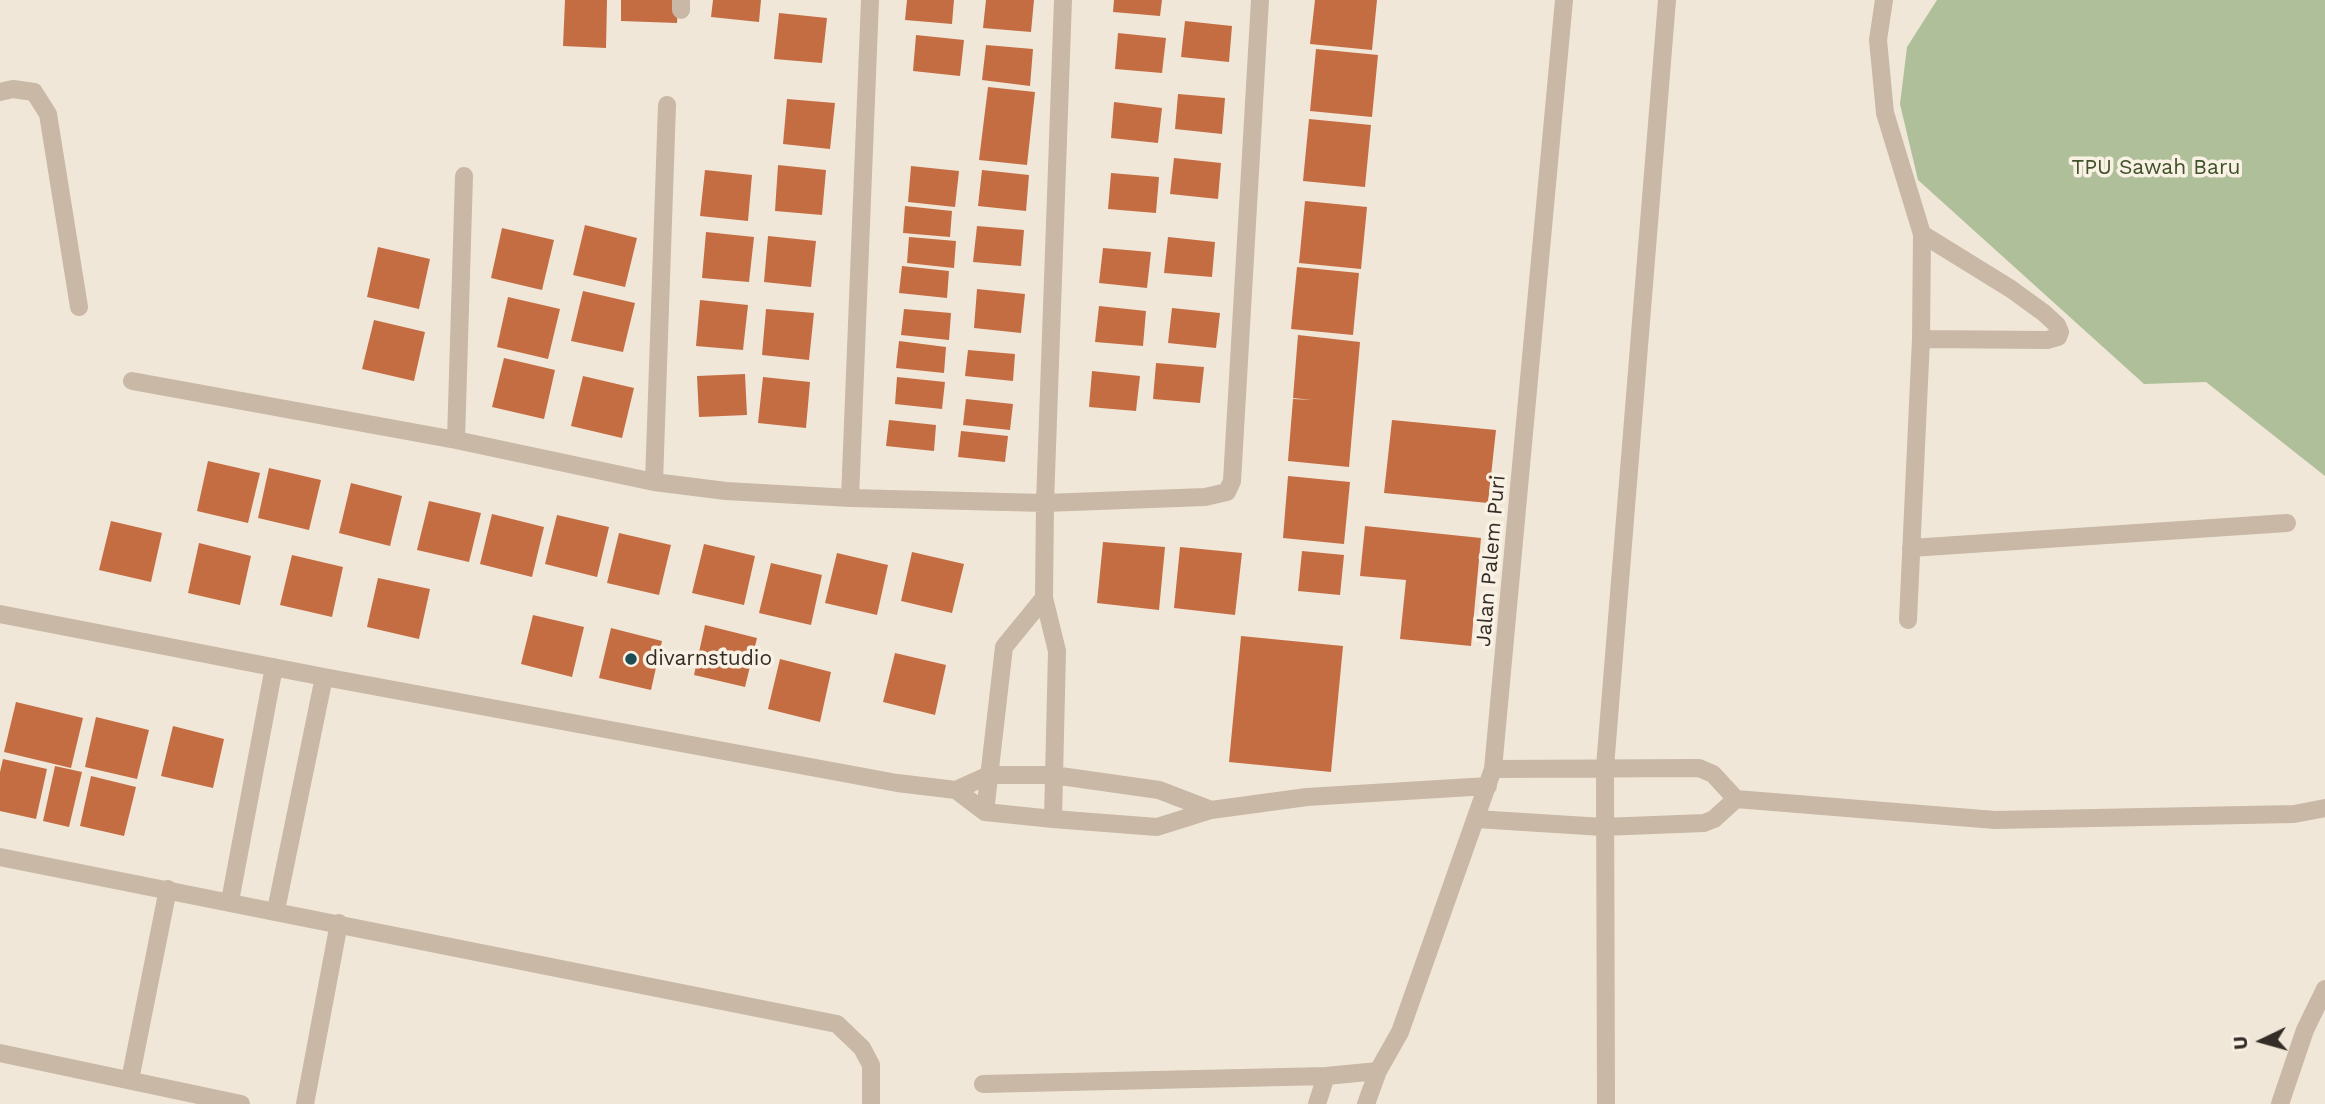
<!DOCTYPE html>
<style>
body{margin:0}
#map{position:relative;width:2325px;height:1104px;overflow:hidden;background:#f1e7d8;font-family:"Work Sans",sans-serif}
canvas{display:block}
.north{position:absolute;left:2227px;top:1006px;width:70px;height:70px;-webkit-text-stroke:5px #f9f1e4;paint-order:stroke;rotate:265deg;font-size:19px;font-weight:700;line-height:28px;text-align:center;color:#342c26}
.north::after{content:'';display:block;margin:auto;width:24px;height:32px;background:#342c26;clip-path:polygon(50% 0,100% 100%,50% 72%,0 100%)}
</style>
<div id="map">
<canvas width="2325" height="1104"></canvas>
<div class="north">U</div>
</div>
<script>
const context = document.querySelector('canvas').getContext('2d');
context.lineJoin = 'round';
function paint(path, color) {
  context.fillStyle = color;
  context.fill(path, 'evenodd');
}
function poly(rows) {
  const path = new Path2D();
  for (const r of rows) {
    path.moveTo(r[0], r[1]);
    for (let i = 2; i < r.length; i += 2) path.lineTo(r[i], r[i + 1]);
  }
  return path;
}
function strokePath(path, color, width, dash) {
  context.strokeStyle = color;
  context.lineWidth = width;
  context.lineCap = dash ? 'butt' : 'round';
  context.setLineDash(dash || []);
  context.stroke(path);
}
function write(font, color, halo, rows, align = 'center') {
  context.font = font + ' "Work Sans",sans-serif';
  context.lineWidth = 7;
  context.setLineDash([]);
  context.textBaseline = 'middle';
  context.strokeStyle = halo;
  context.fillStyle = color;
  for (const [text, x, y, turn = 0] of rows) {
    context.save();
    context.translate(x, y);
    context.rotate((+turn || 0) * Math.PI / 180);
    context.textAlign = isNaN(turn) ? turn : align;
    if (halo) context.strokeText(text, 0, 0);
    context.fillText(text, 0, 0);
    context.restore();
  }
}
paint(poly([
 [1937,0,2325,0,2325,476,2206,382,2144,384,1918,180,1900,104,1907,47]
]), '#afbf99');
paint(poly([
 [565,0,607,0,606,48,563,46],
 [621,0,678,0,677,23,621,21],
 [713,0,761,0,759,22,711,17],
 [907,0,954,0,952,24,905,20],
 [986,0,1034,0,1031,32,983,28],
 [1114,0,1162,0,1160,16,1113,12],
 [1315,0,1377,0,1372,50,1310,44],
 [779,13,827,18,822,63,774,59],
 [1185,21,1232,26,1229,62,1181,57],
 [1118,33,1166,38,1162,73,1115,69],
 [916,35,964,40,960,76,913,71],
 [986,45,1033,49,1030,86,982,80],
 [1316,49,1378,55,1372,117,1310,111],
 [988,87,1035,92,1027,165,979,160],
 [1178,94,1225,98,1222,134,1175,129],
 [787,99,835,103,830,149,783,144],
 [1114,102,1162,108,1158,143,1111,138],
 [1309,119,1371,125,1365,187,1303,181],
 [1174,158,1221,163,1218,199,1170,194],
 [778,165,826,170,822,215,775,211],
 [911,166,959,171,955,207,908,202],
 [705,170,752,175,748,221,700,216],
 [982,170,1029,175,1026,211,978,206],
 [1111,173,1159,177,1156,213,1108,209],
 [1305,201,1367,207,1361,269,1299,263],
 [905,206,952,211,950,237,903,233],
 [585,225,637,238,625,287,573,275],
 [977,226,1024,230,1021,266,973,262],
 [502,228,554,240,542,290,491,278],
 [706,232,754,237,749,282,702,278],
 [768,236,816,241,811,287,764,282],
 [909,237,956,241,954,268,907,263],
 [1168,237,1215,242,1212,277,1164,273],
 [378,247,430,259,419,309,367,297],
 [1103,248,1151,252,1147,288,1099,283],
 [902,266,949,271,947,298,899,293],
 [1297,267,1359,273,1353,335,1291,329],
 [977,289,1025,294,1021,333,974,328],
 [583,291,635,303,623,352,571,341],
 [508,297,560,309,548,359,497,347],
 [700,300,748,305,743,350,696,346],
 [1099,306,1146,311,1143,346,1095,342],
 [1172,308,1220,313,1216,348,1168,343],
 [766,309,814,313,809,360,762,355],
 [904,309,951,313,949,340,901,335],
 [374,320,425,332,414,381,362,369],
 [1298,335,1360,342,1349,467,1288,461,1293,399,1312,400,1293,398],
 [899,341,946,347,944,373,896,368],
 [968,350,1015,354,1013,381,965,376],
 [504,358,555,370,544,419,492,407],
 [1156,363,1204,367,1200,403,1153,399],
 [1092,371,1140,376,1136,411,1089,407],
 [745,374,747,415,699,417,697,376],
 [583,376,634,388,622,438,571,426],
 [763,377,810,382,806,428,758,423],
 [897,377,945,382,942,409,895,404],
 [966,399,1013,404,1010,430,963,425],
 [889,420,936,425,934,451,886,446],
 [1392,420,1496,430,1488,503,1384,493],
 [961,431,1008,436,1005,462,958,457],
 [208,461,260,473,248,523,197,511],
 [269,468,321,480,309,530,258,518],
 [1288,476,1350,482,1344,544,1283,538],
 [351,483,402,496,390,546,339,533],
 [429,501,481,513,469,562,417,550],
 [492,514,544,527,532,577,480,564],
 [557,515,609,527,597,577,545,564],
 [111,521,162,533,151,582,99,570],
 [1365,526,1481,538,1471,646,1400,639,1406,580,1360,576],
 [619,533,671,545,659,595,607,583],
 [1103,542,1165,547,1159,610,1097,603],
 [199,543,251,556,240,605,188,593],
 [704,544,755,556,744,605,692,593],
 [1180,547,1242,553,1235,615,1174,608],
 [1302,551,1344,555,1340,595,1298,591],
 [912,552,964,564,952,613,901,601],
 [837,553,888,565,877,615,825,603],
 [292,555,343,567,332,617,280,605],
 [771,563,822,575,811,625,759,613],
 [378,578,430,589,419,639,367,627],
 [533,615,584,627,572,677,521,664],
 [705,625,757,638,745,687,694,675],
 [611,628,662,641,651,690,599,678],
 [1241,636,1343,646,1331,772,1229,762],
 [895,653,946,665,935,715,883,702],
 [780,659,831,672,820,722,768,709],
 [16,702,83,718,71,768,4,752],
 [96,717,149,730,137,779,85,767],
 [173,726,224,739,213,788,161,776],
 [3,759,47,769,36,819,0,811,0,772],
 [55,766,82,772,69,827,43,821],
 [91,776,136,787,124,836,80,826]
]), '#c46d43');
strokePath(poly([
 [1884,0,1878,40,1885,113,1922,234,1921,339,1908,620],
 [681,10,681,0],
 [0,92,13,89,34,92,48,114,79,307],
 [1921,339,2047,340,2058,337,2060,332,2057,325,2044,313,2011,289,1922,234],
 [132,381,456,440,654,482,726,491,850,498,1045,503,1205,497,1227,492,1232,481,1260,0],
 [456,440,464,176],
 [654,482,667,105],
 [850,498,870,0],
 [1911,548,2287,523],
 [0,614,324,677,897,783,956,790,985,812,1053,819,1157,827,1211,810,1307,797,1488,786],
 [1493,769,1699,768,1713,774,1736,799,1995,820,2294,814,2325,808],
 [956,790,989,775,1053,775,1159,790,1211,810],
 [985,812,1004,647,1044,598],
 [1053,819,1057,651,1044,598,1045,503,1063,0],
 [1476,819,1603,827,1704,823,1714,819,1736,799],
 [0,857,837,1024,862,1048,871,1065,871,1104],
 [230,901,274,667],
 [276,910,324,677],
 [0,1053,241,1104],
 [130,1080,168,889],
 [983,1084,1326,1076,1378,1071],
 [305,1104,339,923],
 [1317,1104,1326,1076],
 [1366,1104,1378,1071,1400,1032,1493,769,1564,0],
 [1606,1104,1605,767,1667,0],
 [2280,1104,2305,1030,2325,989]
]), '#c8b8a5', 18);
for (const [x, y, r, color] of [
 [631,659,7,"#1c4c54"]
]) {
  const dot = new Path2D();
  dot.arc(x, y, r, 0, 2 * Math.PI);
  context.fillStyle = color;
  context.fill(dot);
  strokePath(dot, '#f9f1e4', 2.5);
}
write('21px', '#40522a', '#f9f1e4', [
 ["TPU Sawah Baru",2156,168]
]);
write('21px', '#342c26', '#f9f1e4', [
 ["Jalan Palem Puri",1491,561,-85]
]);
write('21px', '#342c26', '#f9f1e4', [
 ["divarnstudio",645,659]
], 'left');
</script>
